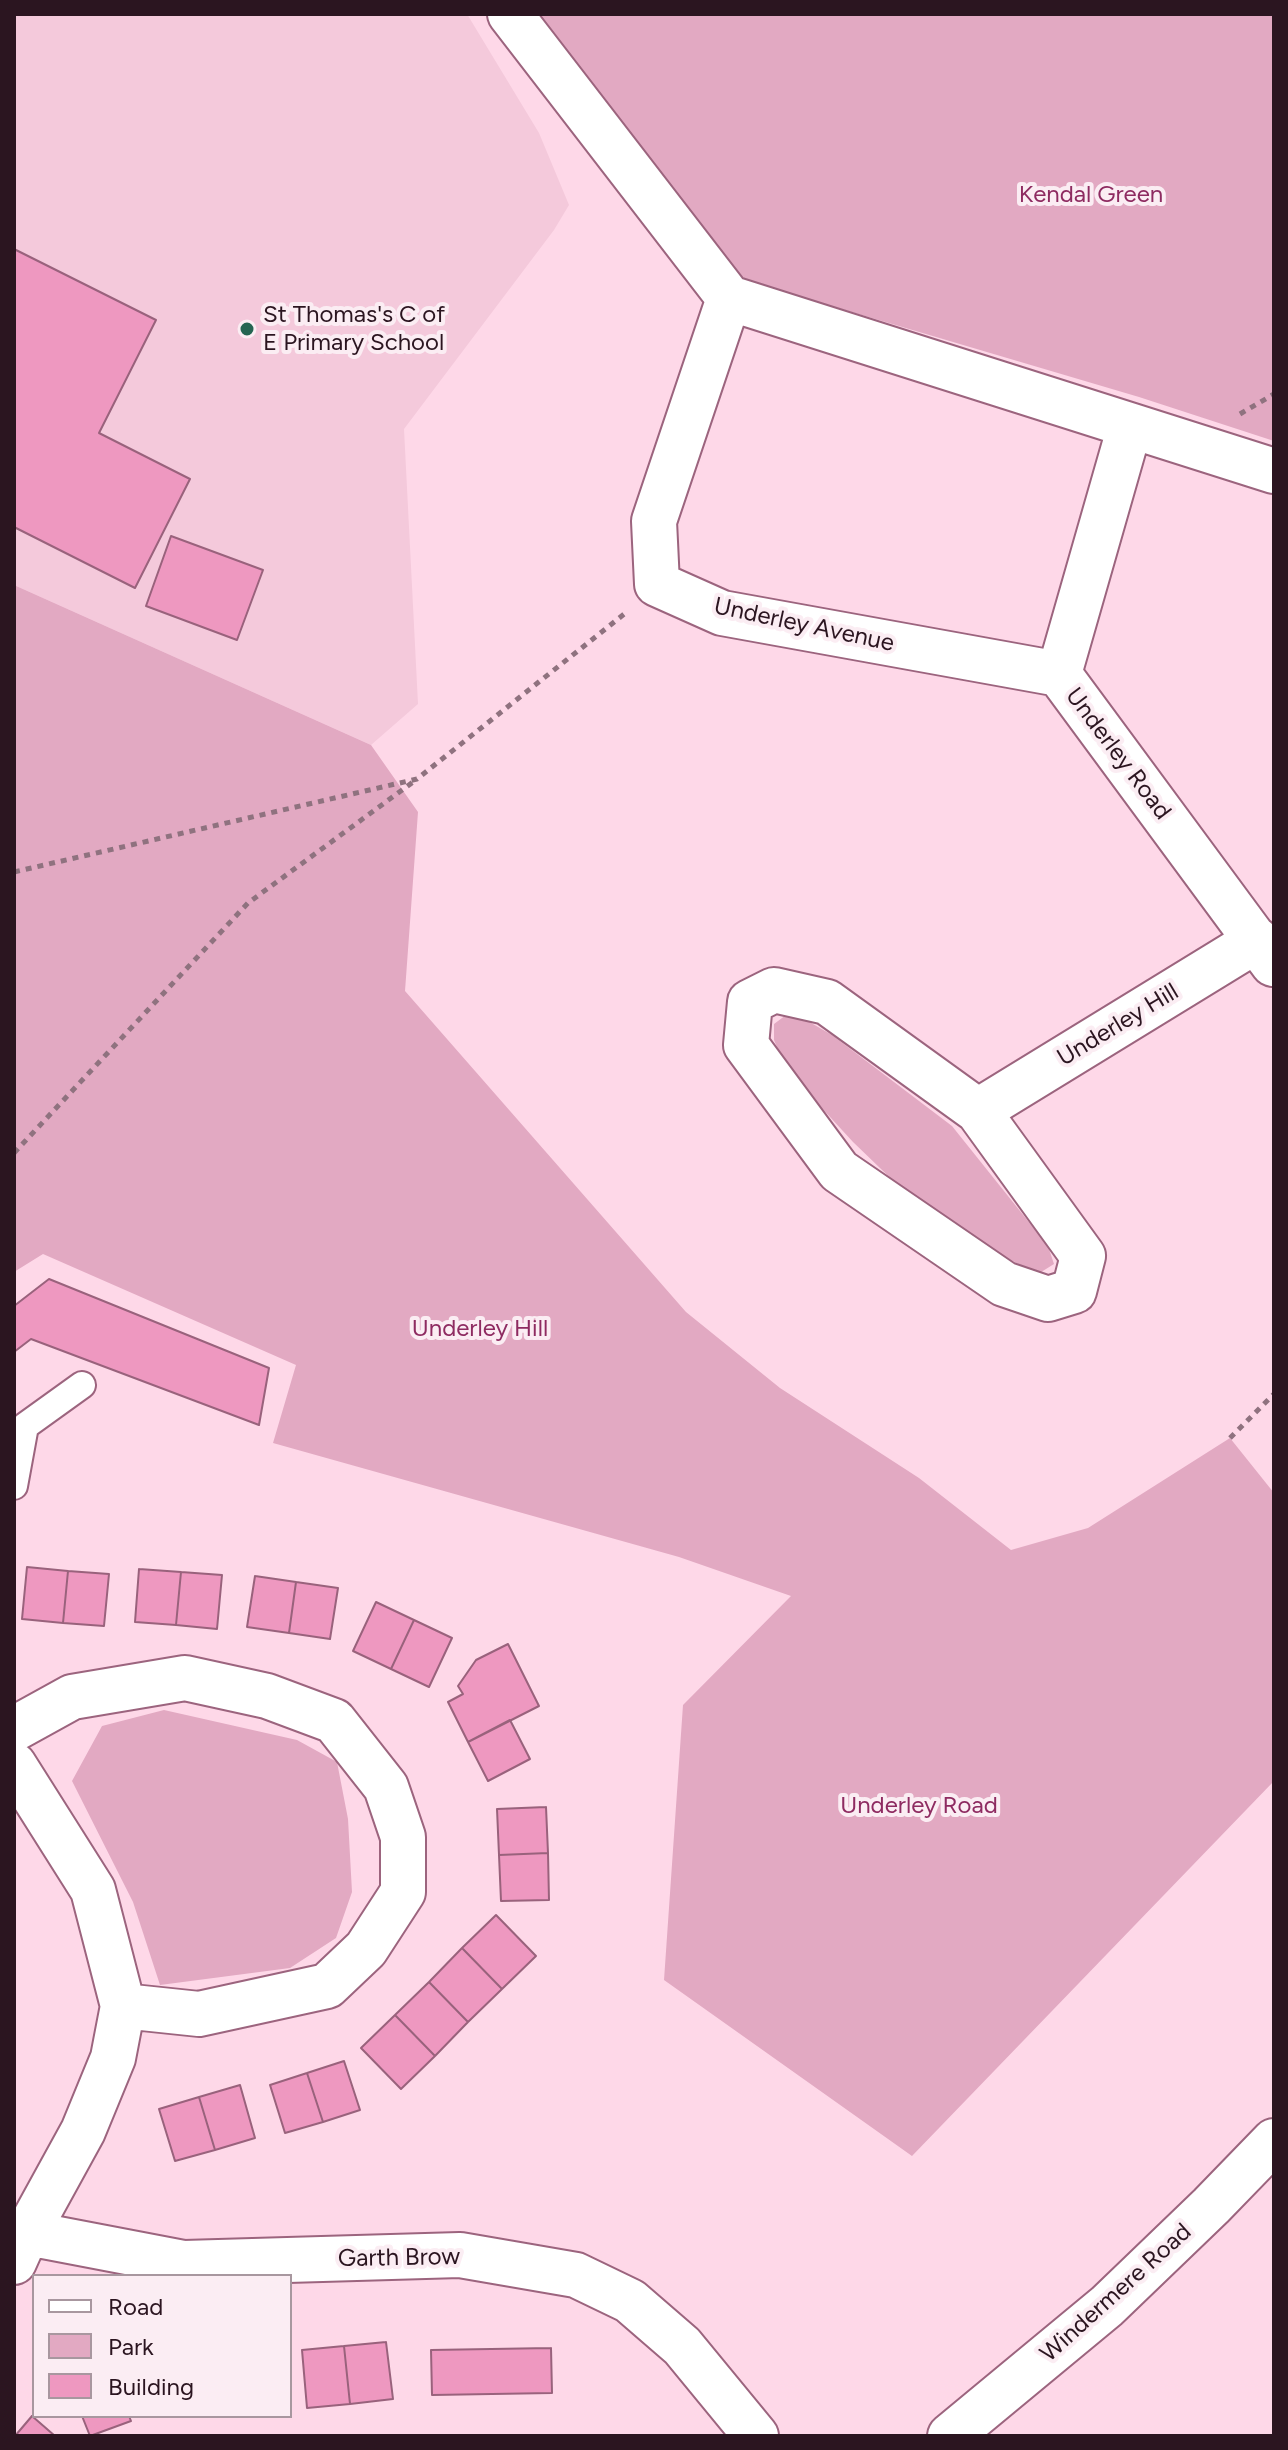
<!DOCTYPE html>
<style>
body{margin:0}
#map{position:relative;width:1288px;height:2450px;overflow:hidden;background:#fed8e8;font-family:Figtree,sans-serif}
canvas{display:block}
.frame{position:absolute;inset:0;border:16px solid #2b1520;pointer-events:none}
.legend{position:absolute;left:32px;top:2274px;width:260px;height:144px;box-sizing:border-box;background:#fbedf3;border:2px solid #a8979f;margin:0;padding:10px 14px;list-style:none;font-size:24px;color:#2b1520}
.legend li{display:flex;align-items:center;gap:16px;height:40px}
.legend b{width:40px;border:2px solid #a8979f}
</style>
<div id="map">
<canvas width="1288" height="2450"></canvas>
<div class="frame"></div>
<ul class="legend">
<li><b style="height:10px;background:#fff"></b>Road</li>
<li><b style="height:22px;background:#e2a9c2"></b>Park</li>
<li><b style="height:22px;background:#ee98c0"></b>Building</li>
</ul>
</div>
<script>
const context = document.querySelector('canvas').getContext('2d');
context.lineJoin = 'round';
function paint(path, color) {
  context.fillStyle = color;
  context.fill(path, 'evenodd');
}
function poly(rows) {
  const path = new Path2D();
  for (const r of rows) {
    path.moveTo(r[0], r[1]);
    for (let i = 2; i < r.length; i += 2) path.lineTo(r[i], r[i + 1]);
  }
  return path;
}
function strokePath(path, color, width, dash) {
  context.strokeStyle = color;
  context.lineWidth = width;
  context.lineCap = dash ? 'butt' : 'round';
  context.setLineDash(dash || []);
  context.stroke(path);
}
function write(font, color, halo, rows, align = 'center') {
  context.font = font + ' Figtree,sans-serif';
  context.lineWidth = 8;
  context.setLineDash([]);
  context.textBaseline = 'middle';
  context.strokeStyle = halo;
  context.fillStyle = color;
  for (const [text, x, y, turn = 0] of rows) {
    context.save();
    context.translate(x, y);
    context.rotate((+turn || 0) * Math.PI / 180);
    context.textAlign = isNaN(turn) ? turn : align;
    if (halo) context.strokeText(text, 0, 0);
    context.fillText(text, 0, 0);
    context.restore();
  }
}
paint(poly([
 [14,14,467,14,539,133,569,205,554,230,404,429,418,704,371,745,14,585]
]), '#f4c9db');
paint(poly([
 [529,14,1274,14,1274,441,1139,397,740,279],
 [14,585,371,745,418,812,405,991,686,1312,780,1388,919,1478,1011,1550,1088,1528,1230,1438,1274,1493,1274,1781,912,2156,664,1980,683,1705,791,1596,679,1557,273,1443,296,1365,43,1254,14,1272],
 [786,1015,806,1020,832,1035,952,1126,1048,1246,1054,1264,1038,1274,935,1221,853,1142,786,1069,774,1040,774,1024],
 [164,1710,297,1740,337,1762,348,1819,352,1892,336,1938,290,1968,160,1985,133,1902,72,1781,102,1726]
]), '#e2a9c2');
const building = poly([
 [14,249,156,320,99,433,190,479,135,588,14,527,14,249],
 [171,536,263,570,237,640,146,606,171,536],
 [49,1279,269,1368,259,1425,31,1339,14,1352,14,1306,49,1279],
 [27,1567,68,1571,63,1623,22,1619,27,1567],
 [139,1569,181,1572,176,1625,135,1622,139,1569],
 [68,1571,109,1574,104,1626,63,1623,68,1571],
 [181,1572,222,1575,217,1629,176,1625,181,1572],
 [255,1576,296,1582,289,1633,247,1627,255,1576],
 [296,1582,338,1588,330,1639,289,1633,296,1582],
 [376,1602,414,1620,391,1669,353,1651,376,1602],
 [414,1620,452,1638,429,1687,391,1669,414,1620],
 [508,1644,539,1706,468,1742,448,1702,463,1694,458,1686,476,1660,508,1644],
 [510,1720,530,1759,488,1781,468,1742,510,1720],
 [546,1807,548,1853,499,1855,497,1809,546,1807],
 [548,1853,549,1900,501,1901,499,1855,548,1853],
 [496,1915,536,1956,502,1989,462,1948,496,1915],
 [462,1948,502,1989,468,2022,429,1982,462,1948],
 [429,1982,468,2022,435,2056,395,2015,429,1982],
 [395,2015,435,2056,401,2089,361,2048,395,2015],
 [344,2061,360,2110,323,2122,307,2073,344,2061],
 [307,2073,323,2122,285,2133,270,2085,307,2073],
 [240,2085,255,2138,215,2150,199,2097,240,2085],
 [199,2097,215,2150,175,2161,159,2109,199,2097],
 [386,2342,393,2399,350,2404,344,2346,386,2342],
 [344,2346,350,2404,307,2408,302,2350,344,2346],
 [551,2348,552,2393,432,2395,431,2350,551,2348],
 [32,2416,55,2436,15,2436,32,2416],
 [82,2416,129,2416,131,2421,90,2436,82,2416]
]);
paint(building, '#ee98c0');
strokePath(building, '#99627c', 2);
const service = poly([
 [14,1486,25,1426,82,1385]
]);
const minor = poly([
 [510,14,729,298,1274,471],
 [729,298,654,521,657,584,722,613,1059,674],
 [1130,426,1059,674,1273,964],
 [978,1111,1083,1256,1074,1291,1048,1299,1004,1284,839,1171,746,1045,750,1002,774,990,827,1002,978,1111,1257,940],
 [14,1729,72,1697,185,1678,267,1696,334,1721,386,1787,403,1837,403,1892,366,1949,327,1986,199,2014,123,2006],
 [14,1765,93,1890,123,2006,113,2058,83,2131,27,2233,14,2262],
 [27,2233,184,2263,460,2255,576,2275,630,2301,682,2346,756,2436]
]);
const trunk = poly([
 [950,2436,1107,2306,1211,2206,1274,2141]
]);
strokePath(service, '#9c647e', 30);
strokePath(minor, '#9c647e', 48);
strokePath(trunk, '#9c647e', 48);
strokePath(poly([
 [1240,414,1274,394],
 [14,872,417,779,628,611],
 [14,1153,248,903,413,782],
 [1230,1438,1274,1394]
]), '#8f727f', 5, [6, 6]);
strokePath(service, '#fff', 26);
strokePath(minor, '#fff', 44);
strokePath(trunk, '#fff', 44);
for (const [x, y, r, color] of [
 [247,329,8,"#256552"]
]) {
  const dot = new Path2D();
  dot.arc(x, y, r, 0, 2 * Math.PI);
  context.fillStyle = color;
  context.fill(dot);
  strokePath(dot, '#fbedf3', 3);
}
write('24px', '#8e2b61', '#fbedf3', [
 ["Kendal Green",1091,195],
 ["Underley Hill",480,1329],
 ["Underley Road",919,1806]
]);
write('24px', '#2b1520', '#fbedf3', [
 ["St Thomas's C of",263,315],
 ["E Primary School",263,343]
], 'left');
write('24px', '#2b1520', '#fbedf3', [
 ["Underley Avenue",804,625,12],
 ["Underley Road",1118,754,53],
 ["Underley Hill",1118,1025,-31],
 ["Garth Brow",399,2258,-1],
 ["Windermere Road",1116,2293,-42]
]);
</script>
